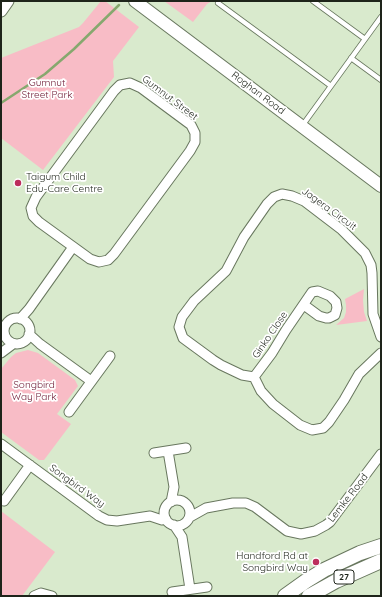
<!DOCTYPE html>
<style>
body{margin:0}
#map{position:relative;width:382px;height:597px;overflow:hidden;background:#d9eacd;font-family:Quicksand,sans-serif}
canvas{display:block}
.frame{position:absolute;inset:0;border:2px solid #1e241a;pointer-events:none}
</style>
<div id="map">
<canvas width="382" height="597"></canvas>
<div class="frame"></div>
</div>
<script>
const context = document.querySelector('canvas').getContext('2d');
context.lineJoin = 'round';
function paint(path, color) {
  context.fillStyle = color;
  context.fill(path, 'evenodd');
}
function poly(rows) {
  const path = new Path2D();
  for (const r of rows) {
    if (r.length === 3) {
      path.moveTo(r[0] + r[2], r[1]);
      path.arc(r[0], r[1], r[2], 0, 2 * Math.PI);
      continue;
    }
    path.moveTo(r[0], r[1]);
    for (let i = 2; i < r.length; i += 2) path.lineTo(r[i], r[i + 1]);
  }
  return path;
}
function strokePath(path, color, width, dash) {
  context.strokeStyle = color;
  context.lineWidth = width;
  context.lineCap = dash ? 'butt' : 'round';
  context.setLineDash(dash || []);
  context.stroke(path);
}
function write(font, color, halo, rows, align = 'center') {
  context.font = font + ' Quicksand,sans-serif';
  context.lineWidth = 3.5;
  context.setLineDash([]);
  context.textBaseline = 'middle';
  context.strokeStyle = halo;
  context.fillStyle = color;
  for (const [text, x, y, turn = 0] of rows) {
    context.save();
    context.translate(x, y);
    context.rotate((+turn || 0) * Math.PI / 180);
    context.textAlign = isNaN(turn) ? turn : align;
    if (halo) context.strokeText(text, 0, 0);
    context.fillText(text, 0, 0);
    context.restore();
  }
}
paint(poly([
 [101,1,105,1,139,27,113,61,114,77,43,170,1,138,1,58,79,27,83,23],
 [164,1,212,1,207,4,193,22],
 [364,289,363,300,364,312,367,321,336,325,344,318,346,312,346,305,345,299],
 [28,350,38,353,75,380,78,386,57,414,71,424,44,460,39,460,1,432,1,369,11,357,16,353],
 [1,511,55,552,22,596,1,596]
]), '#f8bcc6');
strokePath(poly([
 [1,103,45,74,74,49,119,5]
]), '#86a86e', 2.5);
const service = poly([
 [313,1,365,39],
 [218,3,331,86],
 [351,58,381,80],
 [302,126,381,17]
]);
const minor = poly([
 [130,83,141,88,191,125,195,133,195,142,190,151,114,254,108,260,99,262,90,259,39,222,33,216,31,208,36,197,114,91,120,85,130,83],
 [17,331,13],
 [20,319,29,309,73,247],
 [29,334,40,344,91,381],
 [381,337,373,314,372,273,371,265,365,253,342,230,304,201,292,196,282,194,274,197,267,204,244,237,226,271,194,301,182,317,179,327,183,338,213,360,221,365,242,375,254,377,261,391,273,404,300,425,312,430,323,428,329,422,344,400,359,374,381,353],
 [1,353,13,344],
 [254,377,272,353,286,330,312,292,318,291,330,296,336,302,337,308,335,315,329,318,326,318,319,316,304,305],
 [69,412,110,356],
 [1,444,99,516,107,520,117,521,150,516,162,520,166,519],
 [168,451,174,487,171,502],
 [154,453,186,448],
 [177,513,13],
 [4,501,30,465],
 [190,517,206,508,233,503,246,503,255,507,287,531,301,534,315,531,326,525,330,522,381,454],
 [174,525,182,537,190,589],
 [172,592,207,587],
 [34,596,41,593,52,596]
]);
const tertiary = poly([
 [1,11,8,1]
]);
const secondary = poly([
 [135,1,381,186]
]);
const primary = poly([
 [285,596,306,581,324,570,360,553,381,546],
 [309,596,336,581,381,561]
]);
strokePath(service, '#68775e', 6);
strokePath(minor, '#68775e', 11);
strokePath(tertiary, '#68775e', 13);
strokePath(secondary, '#68775e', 14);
strokePath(primary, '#68775e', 16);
strokePath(service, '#fff', 4.5);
strokePath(minor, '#fff', 9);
strokePath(tertiary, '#fff', 11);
strokePath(secondary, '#fff', 12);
strokePath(primary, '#fff', 14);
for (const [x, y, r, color] of [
 [18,183,4,"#bc2d5c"],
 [316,562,4,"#bc2d5c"]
]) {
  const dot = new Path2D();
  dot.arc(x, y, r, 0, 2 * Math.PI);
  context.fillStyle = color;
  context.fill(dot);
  strokePath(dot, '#fff', 1.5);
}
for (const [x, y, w] of [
 [344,577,20]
]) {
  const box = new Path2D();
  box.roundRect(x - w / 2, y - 7, w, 14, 3);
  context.fillStyle = '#fff';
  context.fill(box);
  strokePath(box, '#1e241a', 1);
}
write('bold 9px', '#1e241a', null, [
 ["27",344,577]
]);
write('10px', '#6d1833', '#fff', [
 ["Gumnut",47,83],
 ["Street Park",47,95],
 ["Songbird",34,385],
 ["Way Park",34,397]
]);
write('10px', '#1e241a', '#fff', [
 ["Roghan Road",258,93,37],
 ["Gumnut Street",170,98,37],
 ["Jagera Circuit",329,209,36],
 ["Ginko Close",270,335,-56],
 ["Songbird Way",77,486,36],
 ["Lemke Road",348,498,-52]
]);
write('10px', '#1e241a', '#fff', [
 ["Taigum Child",26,177],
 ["Edu-Care Centre",26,189],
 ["Handford Rd at",308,556,"right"],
 ["Songbird Way",308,568,"right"]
], 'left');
</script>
